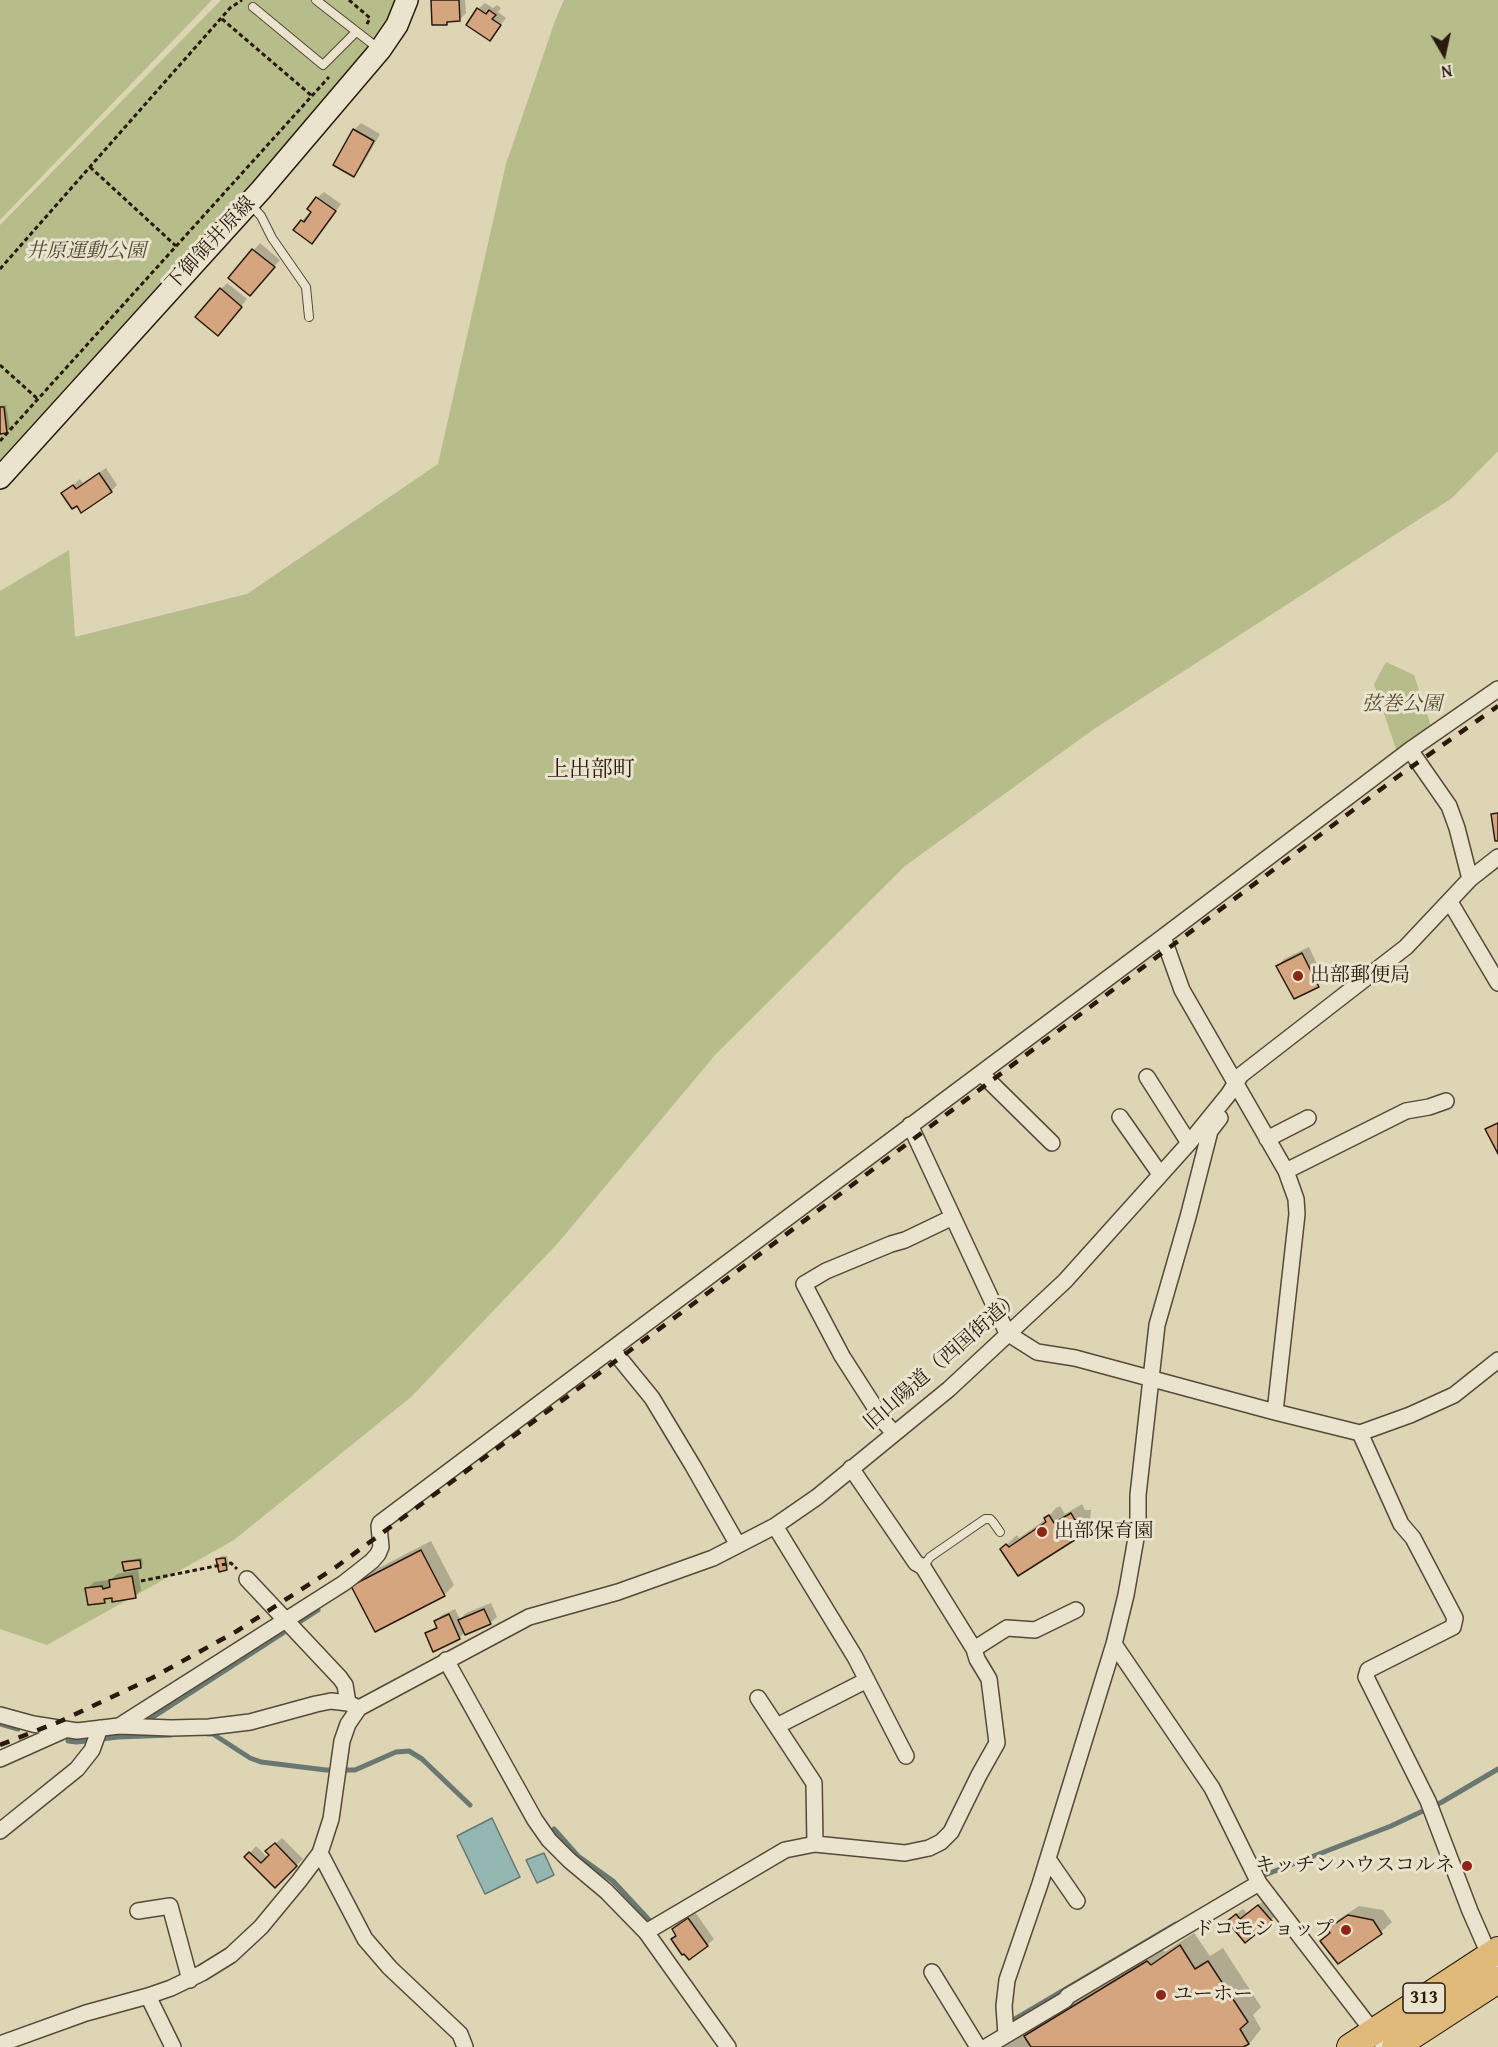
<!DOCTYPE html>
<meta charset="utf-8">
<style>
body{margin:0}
#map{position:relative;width:1498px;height:2047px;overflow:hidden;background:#ded5b4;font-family:"Gentium Book Plus",serif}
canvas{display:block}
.north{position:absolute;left:1414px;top:24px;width:60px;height:60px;-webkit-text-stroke:4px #eae4ce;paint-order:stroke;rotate:171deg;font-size:16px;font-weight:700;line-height:24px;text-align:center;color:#2a1a0e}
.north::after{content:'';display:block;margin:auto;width:21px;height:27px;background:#2a1a0e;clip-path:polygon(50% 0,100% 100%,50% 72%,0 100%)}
</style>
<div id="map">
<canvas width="1498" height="2047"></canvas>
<div class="north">N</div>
</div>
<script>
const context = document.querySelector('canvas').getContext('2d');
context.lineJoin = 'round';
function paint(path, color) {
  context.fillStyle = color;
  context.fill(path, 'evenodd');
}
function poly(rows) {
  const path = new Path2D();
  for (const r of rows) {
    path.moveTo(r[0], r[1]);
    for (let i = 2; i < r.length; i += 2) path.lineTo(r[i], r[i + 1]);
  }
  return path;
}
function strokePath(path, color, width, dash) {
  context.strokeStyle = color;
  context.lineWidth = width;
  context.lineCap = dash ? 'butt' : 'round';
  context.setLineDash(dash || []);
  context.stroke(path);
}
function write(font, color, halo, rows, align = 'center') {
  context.font = font + ' "Gentium Book Plus","Noto Serif JP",serif';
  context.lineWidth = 6;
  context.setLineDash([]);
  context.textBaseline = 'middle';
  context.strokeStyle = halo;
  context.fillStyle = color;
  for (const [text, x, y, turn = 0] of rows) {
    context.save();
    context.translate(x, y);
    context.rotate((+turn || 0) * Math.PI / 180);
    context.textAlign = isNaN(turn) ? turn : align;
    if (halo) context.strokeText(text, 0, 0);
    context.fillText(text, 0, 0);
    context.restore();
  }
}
paint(poly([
 [0,0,212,0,0,220],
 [221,0,395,0,392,10,381,32,364,54,140,312,0,463,0,225],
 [564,0,1498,0,1498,451,1452,498,1094,729,905,866,715,1055,558,1243,411,1397,234,1540,47,1645,0,1629,0,591,69,550,75,637,247,594,438,464,506,164,555,21],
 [1386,662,1414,675,1431,726,1397,752,1374,684]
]), '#b6bc8a');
const water = poly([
 [492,1818,520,1877,485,1894,457,1836,492,1818],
 [544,1853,554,1875,537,1883,526,1860,544,1853]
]);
paint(water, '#95b7b4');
strokePath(water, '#6a7872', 1.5);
paint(poly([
 [433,0,465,0,466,13,459,20,449,20,446,23],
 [485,3,493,8,497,5,501,8,498,12,506,18,490,39,478,9],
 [361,123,380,134,360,169,354,175,335,164,354,130],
 [324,192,341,204,312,242,302,221,308,214,310,215,317,198],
 [260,243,280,260,256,288,230,277],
 [227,283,247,299,224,327,221,289],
 [6,405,10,429,7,431,0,432,0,406],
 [106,468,117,485,111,491,63,493,80,479,83,483],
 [1309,947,1324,979,1318,985,1278,966,1284,959],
 [1082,1504,1085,1510,1091,1510,1090,1524,1080,1535,1002,1549,1017,1535,1019,1538,1046,1519,1056,1508,1060,1506,1065,1514],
 [431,1541,454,1585,444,1595,353,1586,363,1576],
 [221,1556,227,1556,229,1566,226,1569,218,1559],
 [142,1558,143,1564,140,1567,124,1563,127,1560],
 [138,1570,141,1590,135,1597,113,1596,109,1596,104,1601,87,1589,94,1582,108,1580,109,1582,117,1574],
 [491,1603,497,1617,490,1623,465,1632,459,1638,427,1634,438,1625,436,1621,442,1615,455,1609,460,1619,466,1613],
 [282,1838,303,1859,275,1886,246,1857,256,1846,268,1858,274,1845],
 [1265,1900,1278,1914,1245,1941,1235,1915,1243,1909,1247,1913],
 [1359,1906,1383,1910,1392,1922,1381,1932,1338,1962,1322,1941,1331,1932,1329,1929,1339,1919],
 [695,1912,714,1939,707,1945,678,1935,674,1929],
 [1194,1933,1210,1956,1223,1948,1261,2007,1253,2015,1261,2029,1247,2047,1003,2047,1025,2034,1027,2036,1040,2023,1161,1948,1165,1952]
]), '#0003');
strokePath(poly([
 [298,1623,318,1610],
 [150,1719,283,1633],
 [0,1724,18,1729],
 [208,1734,213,1734,250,1758,261,1762,326,1770,355,1770,396,1752,409,1751,422,1759,470,1805],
 [68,1741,77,1742,118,1737,171,1735],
 [554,1829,578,1856,613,1881,650,1921],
 [1257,1878,1391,1826,1442,1802,1498,1769],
 [1015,2019,1176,1924]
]), '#6a7872', 5);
const building = poly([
 [431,0,459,0,460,21,447,22,447,25,432,25,431,0],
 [477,8,486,14,489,10,496,15,492,19,501,25,490,41,466,25,477,8],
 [353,129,374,141,354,177,333,165,353,129],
 [316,197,336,211,312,244,293,230,301,220,304,222,311,212,307,209,316,197],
 [252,249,275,267,250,296,228,278,252,249],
 [220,288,242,307,218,336,195,317,220,288],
 [0,407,4,407,7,433,0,434,0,407],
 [99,473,112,492,81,513,77,506,72,509,61,493,73,485,76,489,99,473],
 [1498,813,1498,841,1495,841,1491,814,1498,813],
 [1302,953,1319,987,1294,999,1276,966,1302,953],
 [1498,1123,1498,1154,1485,1129,1498,1123],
 [1071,1513,1075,1520,1082,1519,1081,1536,1018,1576,1000,1549,1006,1544,1009,1547,1046,1522,1044,1518,1049,1515,1054,1523,1071,1513],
 [421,1550,445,1596,375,1632,351,1586,421,1550],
 [225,1558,227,1570,219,1572,216,1559,225,1558],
 [140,1560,141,1568,124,1571,122,1562,140,1560],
 [132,1576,136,1598,112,1602,112,1598,104,1599,105,1603,88,1605,85,1588,102,1586,103,1589,110,1587,109,1580,132,1576],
 [484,1609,491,1624,465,1635,458,1620,484,1609],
 [449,1614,460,1639,433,1652,425,1633,437,1628,434,1621,449,1614],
 [275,1843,297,1866,275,1888,244,1857,249,1852,261,1863,269,1855,265,1851,275,1843],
 [1258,1905,1272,1921,1245,1943,1227,1921,1236,1914,1240,1919,1258,1905],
 [1348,1915,1373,1920,1382,1934,1338,1964,1320,1941,1330,1933,1327,1929,1348,1915],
 [688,1918,708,1946,689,1960,684,1954,682,1955,671,1939,676,1936,672,1929,688,1918],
 [1180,1945,1195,1969,1208,1961,1248,2022,1240,2029,1249,2044,1243,2047,1031,2047,1024,2036,1147,1961,1151,1965,1180,1945]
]);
paint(building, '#d5a580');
strokePath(building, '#2a1a0e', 1.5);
const service = poly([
 [316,0,379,49],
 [253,7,323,65,356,32],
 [250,204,261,216,272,238,306,287,309,317],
 [923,1567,930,1557,985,1519,990,1519,993,1522,1000,1532]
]);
const minor = poly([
 [1410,750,1449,806,1457,828,1470,879],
 [1450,902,1498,983],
 [1163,937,1182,990,1286,1171,1296,1199,1297,1214,1275,1412],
 [981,1073,1052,1143],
 [1147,1077,1189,1143],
 [1120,1117,1160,1174],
 [910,1125,1007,1333,1037,1352,1075,1358,1275,1412,1360,1433,1401,1524,1413,1538,1455,1618,1453,1627,1368,1670,1366,1677,1428,1801,1470,1911,1498,1975],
 [1267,1139,1308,1118],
 [1286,1171,1406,1111,1429,1107,1446,1101],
 [894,1433,885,1423,842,1356,804,1284,826,1271,891,1244,905,1240,953,1217],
 [1360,1433,1410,1415,1454,1395,1498,1360],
 [775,1526,855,1657,906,1756],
 [738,1545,693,1466,652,1398,612,1349,1163,937,1410,750,1498,689],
 [247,1579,340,1678,345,1685,348,1703],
 [1114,1644,1212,1788,1259,1883,1385,2047],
 [974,1649,1007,1628,1035,1630,1076,1610],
 [446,1660,535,1820,549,1840,569,1860,606,1891,646,1932,728,2047],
 [758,1698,814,1783,815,1844],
 [0,1715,33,1724,77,1731,119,1726,171,1728,209,1727,250,1722,316,1704,331,1701,348,1703,359,1708],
 [119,1726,344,1583,372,1561,378,1554,381,1547,379,1526,380,1523,612,1349],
 [777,1726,867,1680],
 [0,1759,65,1730],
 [0,1831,77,1769,92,1750,100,1728],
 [320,1853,365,1939,390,1968,460,2034,465,2047],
 [1048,1859,1077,1901],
 [138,1911,170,1906,190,1980],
 [646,1932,785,1850,815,1844,905,1853,929,1848,941,1842,951,1832,979,1775,997,1743,989,1679,977,1659,974,1649,923,1567,916,1563,851,1468],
 [932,1972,978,2047],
 [148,1996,173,2047],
 [1006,2035,1004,2006,1007,1980,1040,1884,1114,1644,1126,1595,1138,1527,1138,1495,1157,1325,1188,1217,1210,1131,1220,1118],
 [0,2044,86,2013,148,1996,171,1988,202,1973,231,1955,261,1927,299,1881,320,1853,331,1819,342,1741,348,1724,359,1708,529,1617,618,1592,713,1558,775,1526,817,1497,949,1389,1065,1281,1189,1143,1228,1095,1241,1075,1406,947,1470,879,1498,857],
 [986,2047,1065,2000,1068,1996,1259,1883]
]);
const secondary = poly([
 [0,478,261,190,380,50,397,25,407,0]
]);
const trunk = poly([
 [1350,2047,1498,1950],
 [1395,2047,1498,1980]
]);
strokePath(service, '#574938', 10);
strokePath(minor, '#574938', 18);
strokePath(secondary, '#2a1a0e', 24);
strokePath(trunk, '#2a1a0e', 28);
strokePath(poly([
 [349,0,370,18,366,26],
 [222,19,312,96],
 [90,167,176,246],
 [0,269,230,8,242,0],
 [0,365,39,400],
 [0,441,329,77],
 [141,1581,231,1563,237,1569]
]), '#2a1a0e', 3, [4.5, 3]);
strokePath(service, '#eae4ce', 8);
strokePath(minor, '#eae4ce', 15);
strokePath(secondary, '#eae4ce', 21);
strokePath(trunk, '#dfba7a', 26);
strokePath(poly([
 [0,1745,61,1721,152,1678,237,1631,336,1567,689,1307,1400,775,1498,706]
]), '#2a1a0e', 4.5, [10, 10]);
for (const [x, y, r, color] of [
 [1298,976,6,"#8f2418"],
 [1042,1532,6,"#8f2418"],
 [1467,1866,6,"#8f2418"],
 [1346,1930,6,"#8f2418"],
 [1161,1995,6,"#8f2418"]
]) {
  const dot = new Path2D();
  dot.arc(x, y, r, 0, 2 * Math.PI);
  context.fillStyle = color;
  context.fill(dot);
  strokePath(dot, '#eae4ce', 2);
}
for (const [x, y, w] of [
 [1424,1998,42]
]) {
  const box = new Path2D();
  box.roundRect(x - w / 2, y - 15, w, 30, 4.5);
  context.fillStyle = '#eae4ce';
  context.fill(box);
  strokePath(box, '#2a1a0e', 1.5);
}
write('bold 18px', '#2a1a0e', null, [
 ["313",1424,1998]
]);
write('20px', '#2a1a0e', '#eae4ce', [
 ["下御領井原線",211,244,-47],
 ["旧山陽道（西国街道）",943,1361,-41]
]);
write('italic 20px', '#544b33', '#eae4ce', [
 ["井原運動公園",86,252],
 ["弦巻公園",1402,705]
]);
write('20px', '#2a1a0e', '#eae4ce', [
 ["出部郵便局",1310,976],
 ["出部保育園",1054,1532],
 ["キッチンハウスコルネ",1455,1866,"right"],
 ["ドコモショップ",1334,1930,"right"],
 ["ユーホー",1173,1995]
], 'left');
write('22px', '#2a1a0e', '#eae4ce', [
 ["上出部町",591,770]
]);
</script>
